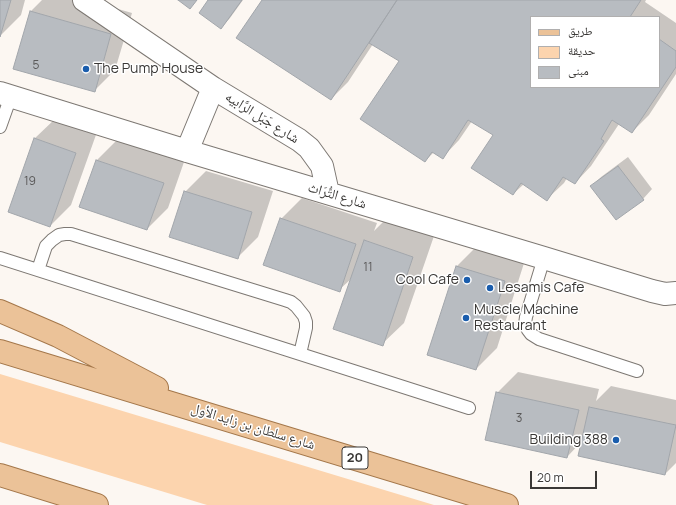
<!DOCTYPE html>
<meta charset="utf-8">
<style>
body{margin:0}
#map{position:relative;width:676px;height:505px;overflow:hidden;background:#fcf7f2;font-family:Manrope,"Noto Naskh Arabic",sans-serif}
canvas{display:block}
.legend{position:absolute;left:530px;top:16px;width:130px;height:72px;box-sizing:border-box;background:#fff;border:1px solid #b0afaf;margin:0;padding:5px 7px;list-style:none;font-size:12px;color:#3a3836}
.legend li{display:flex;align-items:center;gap:8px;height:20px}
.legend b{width:20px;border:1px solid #b0afaf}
.scale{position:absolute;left:530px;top:471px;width:67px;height:18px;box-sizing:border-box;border:2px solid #3a3836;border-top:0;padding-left:5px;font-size:12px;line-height:14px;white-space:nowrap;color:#3a3836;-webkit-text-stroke:3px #fff;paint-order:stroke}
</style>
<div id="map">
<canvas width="676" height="505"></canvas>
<ul class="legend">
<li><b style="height:5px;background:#ebc298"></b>طريق</li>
<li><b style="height:11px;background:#fcd4ae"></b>حديقة</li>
<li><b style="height:11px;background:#b8bcc1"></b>مبنى</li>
</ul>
<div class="scale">20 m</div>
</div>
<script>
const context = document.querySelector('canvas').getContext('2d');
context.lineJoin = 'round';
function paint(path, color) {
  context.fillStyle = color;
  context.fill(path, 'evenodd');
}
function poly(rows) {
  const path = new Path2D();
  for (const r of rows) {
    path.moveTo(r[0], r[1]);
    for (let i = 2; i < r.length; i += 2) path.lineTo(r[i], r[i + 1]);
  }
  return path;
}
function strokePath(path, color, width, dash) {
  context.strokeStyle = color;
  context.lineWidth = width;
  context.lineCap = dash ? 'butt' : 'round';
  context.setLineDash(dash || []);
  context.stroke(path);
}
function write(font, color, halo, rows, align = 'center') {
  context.font = font + ' Manrope,"Noto Naskh Arabic",sans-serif';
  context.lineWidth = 3;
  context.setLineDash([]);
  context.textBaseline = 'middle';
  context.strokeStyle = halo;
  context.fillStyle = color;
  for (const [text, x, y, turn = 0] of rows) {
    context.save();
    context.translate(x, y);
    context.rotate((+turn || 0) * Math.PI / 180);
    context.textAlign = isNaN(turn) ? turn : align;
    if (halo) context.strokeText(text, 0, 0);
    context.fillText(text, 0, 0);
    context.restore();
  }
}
paint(poly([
 [0,374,434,505,207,505,0,442]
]), '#fcd4ae');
paint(poly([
 [0,0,25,0,21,15,0,36],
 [42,0,87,0,132,13,115,70,94,91,14,69,31,11],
 [209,0,243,0,230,18,221,28],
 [263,0,646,0,645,2,676,23,676,74,649,115,632,132,619,124,591,166,575,183,567,178,564,183,547,199,524,184,513,194,494,135,472,121,459,140,443,157,434,152,425,161,400,60,373,44,348,82,331,99],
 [531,17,659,17,659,87,531,87],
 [56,118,97,132,71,205,50,226,34,139],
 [118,139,184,162,168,208,147,229,97,160],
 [628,157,652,189,643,199,592,186,601,177],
 [206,171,273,191,258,237,237,258,185,192],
 [302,198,377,223,374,231,385,220,434,236,404,323,382,344,351,279,339,290,281,219],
 [478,245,525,260,497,348,476,369,457,266],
 [518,372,599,389,596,401,611,386,676,400,676,463,665,474,582,441,567,457,497,393]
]), '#0003');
const building = poly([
 [0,0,11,0,0,37,0,0],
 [178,0,197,0,190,9,178,0],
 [208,0,242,0,221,29,199,13,208,0],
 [262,0,397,0,331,100,236,38,262,0],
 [397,0,641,0,630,17,531,17,531,87,659,87,659,39,676,51,676,67,632,133,612,120,601,139,604,141,575,184,563,177,547,201,521,183,513,195,471,168,493,135,468,120,443,159,432,152,425,162,360,119,399,61,369,43,397,0],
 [30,11,111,34,95,92,13,69,30,11],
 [34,138,76,153,50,227,8,212,34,138],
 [96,160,164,183,147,230,79,207,96,160],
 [618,166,644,200,616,220,590,186,618,166],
 [184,191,252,212,238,259,169,237,184,191],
 [280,218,356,244,340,292,263,265,280,218],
 [364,240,413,257,383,346,333,329,364,240],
 [456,266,505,281,476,370,427,355,456,266],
 [496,392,579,410,567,458,485,440,496,392],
 [589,407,676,425,665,475,578,456,589,407]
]);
paint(building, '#b8bcc1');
strokePath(building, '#a2a6ab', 1);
const lane = poly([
 [0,127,11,96],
 [0,258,469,408],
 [544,258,526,317,525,324,528,330,531,334,539,339,637,371],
 [38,270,46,246,52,240,59,235,65,234,71,234,285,300,291,302,296,306,304,316,306,322,306,328,300,354]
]);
const street = poly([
 [84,0,213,88,299,140,309,148,322,166,328,193],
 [0,93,187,151,544,258,652,291,665,294,676,293],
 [187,151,213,88]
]);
const primary = poly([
 [0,311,58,336,157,388],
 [0,351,507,505],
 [0,475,97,505]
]);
strokePath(lane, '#7d7873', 14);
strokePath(street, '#7d7873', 24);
strokePath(primary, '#a4774a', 24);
strokePath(lane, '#fff', 12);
strokePath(street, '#fff', 22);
strokePath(primary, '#ebc298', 22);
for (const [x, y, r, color] of [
 [86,69,4,"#1a5dad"],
 [467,280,4,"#1a5dad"],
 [490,288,4,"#1a5dad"],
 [466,318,4,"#1a5dad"],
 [616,440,4,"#1a5dad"]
]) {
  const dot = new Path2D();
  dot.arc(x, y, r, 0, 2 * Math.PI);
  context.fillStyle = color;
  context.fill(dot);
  strokePath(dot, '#fff', 1.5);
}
write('12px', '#5a5959', null, [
 ["5",36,66],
 ["19",30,182],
 ["11",368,268],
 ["3",519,419]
]);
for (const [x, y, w] of [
 [355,458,26]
]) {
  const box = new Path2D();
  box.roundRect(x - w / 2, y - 11, w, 22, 3);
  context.fillStyle = '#fff';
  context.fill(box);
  strokePath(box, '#3a3836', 1);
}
write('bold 13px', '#3a3836', null, [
 ["20",355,458]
]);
write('14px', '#3a3836', '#fff', [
 ["The Pump House",94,69],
 ["Cool Cafe",459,280,"right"],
 ["Lesamis Cafe",498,288],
 ["Muscle Machine",474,310],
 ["Restaurant",474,326],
 ["Building 388",608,440,"right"]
], 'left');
write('14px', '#3a3836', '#fff', [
 ["شارع جَبَل الرَّابيه",262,118,32],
 ["شارع التُّرَاث",337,196,17],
 ["شارع سلطان بن زايد الأول",253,427,17]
]);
</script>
